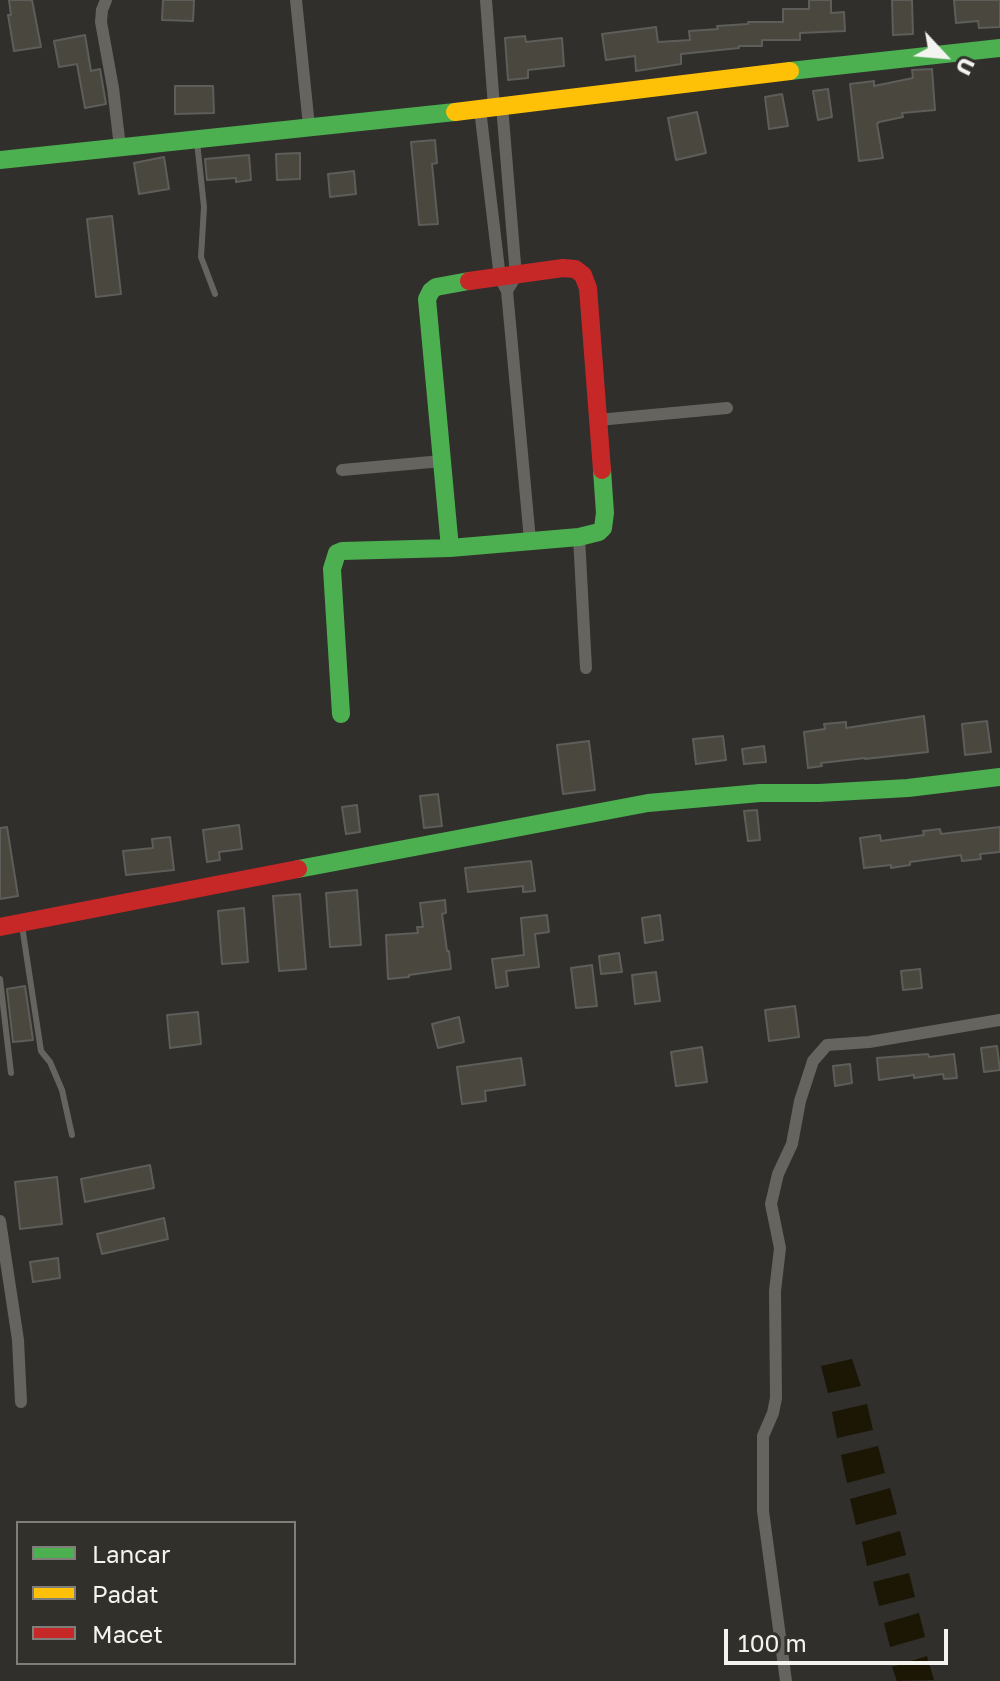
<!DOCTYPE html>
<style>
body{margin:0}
#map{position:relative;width:1000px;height:1681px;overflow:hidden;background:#302f2c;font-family:"Golos Text",sans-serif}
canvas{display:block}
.legend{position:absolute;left:16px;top:1521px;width:280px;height:144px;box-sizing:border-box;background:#31302b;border:2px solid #7f7e7a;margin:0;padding:10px 14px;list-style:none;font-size:24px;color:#f3f3f0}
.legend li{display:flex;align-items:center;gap:16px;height:40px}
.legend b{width:40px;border:2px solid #7f7e7a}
.north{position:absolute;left:904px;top:16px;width:80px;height:80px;-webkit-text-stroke:6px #31302b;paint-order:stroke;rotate:116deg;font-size:22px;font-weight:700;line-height:32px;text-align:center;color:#f3f3f0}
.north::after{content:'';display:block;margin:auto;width:28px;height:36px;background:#f3f3f0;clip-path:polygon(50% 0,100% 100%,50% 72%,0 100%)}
.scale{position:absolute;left:724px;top:1629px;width:224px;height:36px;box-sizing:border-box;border:4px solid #f3f3f0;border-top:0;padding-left:10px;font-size:24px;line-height:28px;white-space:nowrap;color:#f3f3f0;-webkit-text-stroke:6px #31302b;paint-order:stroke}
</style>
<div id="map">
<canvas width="1000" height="1681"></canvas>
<ul class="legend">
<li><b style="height:10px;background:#4caf50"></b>Lancar</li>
<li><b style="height:10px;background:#ffc107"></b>Padat</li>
<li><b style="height:10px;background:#c62828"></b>Macet</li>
</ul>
<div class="north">U</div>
<div class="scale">100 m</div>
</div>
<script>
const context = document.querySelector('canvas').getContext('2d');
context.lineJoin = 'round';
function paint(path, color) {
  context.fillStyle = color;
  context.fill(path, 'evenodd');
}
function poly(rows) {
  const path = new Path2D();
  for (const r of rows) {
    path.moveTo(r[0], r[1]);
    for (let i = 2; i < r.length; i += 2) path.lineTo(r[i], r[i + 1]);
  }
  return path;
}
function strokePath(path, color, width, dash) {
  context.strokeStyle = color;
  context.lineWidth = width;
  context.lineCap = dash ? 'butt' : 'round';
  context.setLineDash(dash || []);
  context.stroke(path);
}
paint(poly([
 [852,1359,861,1386,828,1393,821,1366],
 [867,1404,873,1430,837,1438,832,1412],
 [878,1446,885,1473,847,1483,841,1455],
 [890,1488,897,1514,856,1525,850,1499],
 [900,1531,906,1555,867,1566,862,1542],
 [909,1573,915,1597,879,1606,873,1582],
 [919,1613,925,1637,890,1647,884,1623],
 [927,1656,934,1680,897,1681,892,1667]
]), '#1c1605');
const building = poly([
 [9,0,32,0,41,47,14,51,8,15,11,15,9,0],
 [163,0,194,0,193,21,162,20,163,0],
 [809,0,831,0,831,13,844,12,845,31,800,33,800,40,762,40,762,46,739,46,739,48,681,54,681,64,636,71,635,56,606,60,602,34,656,27,658,42,690,40,689,31,718,29,717,26,748,24,748,22,783,22,783,9,809,9,809,0],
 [892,0,912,0,913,34,893,35,892,0],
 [954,0,1000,0,1000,27,979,28,978,21,956,23,954,0],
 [85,35,91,71,100,69,106,104,85,108,77,64,59,67,54,41,85,35],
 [525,36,526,42,562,38,564,66,528,70,528,78,508,80,505,38,525,36],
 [932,69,935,110,902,113,903,117,879,122,877,124,883,158,859,161,850,84,874,81,874,86,913,78,912,70,932,69],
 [175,86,213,86,214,113,175,114,175,86],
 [828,89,832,117,818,120,813,91,828,89],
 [782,94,788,126,769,129,765,97,782,94],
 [697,112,706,153,676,160,668,118,697,112],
 [435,140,437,163,432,164,438,224,419,225,411,142,435,140],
 [300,153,300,179,277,180,276,154,300,153],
 [249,155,251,180,236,182,236,178,207,180,205,159,249,155],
 [164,157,169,189,139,194,134,163,164,157],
 [354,171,356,194,330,197,328,174,354,171],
 [112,216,121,294,96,297,87,219,112,216],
 [924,716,928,752,865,759,865,758,821,763,822,766,808,768,804,732,825,729,824,724,846,722,846,728,924,716],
 [987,721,991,752,965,755,962,724,987,721],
 [723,736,726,760,696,764,693,739,723,736],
 [589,741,595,790,563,794,557,745,589,741],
 [764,746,766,762,744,764,742,749,764,746],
 [438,794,442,826,424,828,420,796,438,794],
 [357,805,360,832,346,834,342,807,357,805],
 [757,810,760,840,748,841,744,811,757,810],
 [239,825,242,849,219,852,220,860,207,862,203,830,239,825],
 [7,827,18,896,0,899,0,828,7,827],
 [1000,827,1000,852,980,854,981,859,962,861,961,855,910,862,910,865,891,868,891,865,864,868,860,838,880,835,881,841,924,835,923,831,940,829,941,834,1000,827],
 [170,837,174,870,126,875,123,851,153,848,152,839,170,837],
 [531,861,535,891,523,892,523,886,468,892,465,868,531,861],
 [357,890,361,945,330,947,326,893,357,890],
 [300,894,306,969,279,971,273,896,300,894],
 [445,900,446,913,442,914,447,951,449,951,451,969,409,975,409,977,388,979,386,935,418,933,417,927,423,927,420,903,445,900],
 [244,908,248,962,222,964,218,911,244,908],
 [547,915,549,932,535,934,539,967,506,971,508,986,496,988,492,959,524,955,521,918,547,915],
 [660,915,663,940,645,943,642,918,660,915],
 [619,953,622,972,601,974,599,956,619,953],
 [592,965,597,1006,576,1008,571,968,592,965],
 [920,969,922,988,903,990,901,971,920,969],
 [656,972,660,1001,635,1004,632,975,656,972],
 [25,986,33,1040,13,1042,7,989,25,986],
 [795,1006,799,1037,769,1041,765,1010,795,1006],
 [198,1012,201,1044,170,1048,167,1015,198,1012],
 [459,1017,464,1042,438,1048,432,1024,459,1017],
 [997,1046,1000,1070,984,1072,981,1048,997,1046],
 [702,1047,707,1082,676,1086,671,1052,702,1047],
 [928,1054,929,1057,954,1054,957,1078,944,1079,943,1074,914,1078,914,1075,879,1080,877,1058,928,1054],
 [521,1058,525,1085,485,1091,486,1101,462,1104,457,1067,521,1058],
 [850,1064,852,1083,835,1086,833,1066,850,1064],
 [150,1165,154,1188,85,1202,81,1179,150,1165],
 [57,1177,62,1224,20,1229,15,1182,57,1177],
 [164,1218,168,1239,102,1254,97,1234,164,1218],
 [58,1258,60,1278,33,1282,30,1262,58,1258]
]);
paint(building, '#4a473e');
strokePath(building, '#5d5d5a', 2);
strokePath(poly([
 [197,142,204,207,201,257,215,294],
 [22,926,41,1051,50,1062,62,1090,72,1135],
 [0,979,11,1073]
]), '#66645e', 6);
strokePath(poly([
 [106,0,102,10,101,22,113,88,120,147],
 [296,0,309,126],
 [486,0,494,107],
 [480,109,500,278,507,291,516,276,502,106],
 [507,291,530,540],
 [598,420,727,408],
 [342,470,442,461],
 [579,537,586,668],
 [0,1221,18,1340,21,1402],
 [786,1681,763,1511,763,1436,773,1413,776,1398,775,1291,780,1248,771,1204,778,1174,792,1144,800,1101,813,1061,827,1045,869,1042,1000,1020]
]), '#66645e', 12);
strokePath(poly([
 [790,71,1000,48],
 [0,160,455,112],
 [450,548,427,299,431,291,436,287,469,281],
 [341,714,332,569,337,553,342,551,450,548,579,537,599,532,603,528,605,513,602,470],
 [298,869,648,803,760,793,819,793,908,788,1000,777]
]), '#4caf50', 18);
strokePath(poly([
 [455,112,790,71]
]), '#ffc107', 18);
strokePath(poly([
 [469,281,563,268,575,269,583,275,588,288,602,470],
 [0,927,298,869]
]), '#c62828', 18);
</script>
